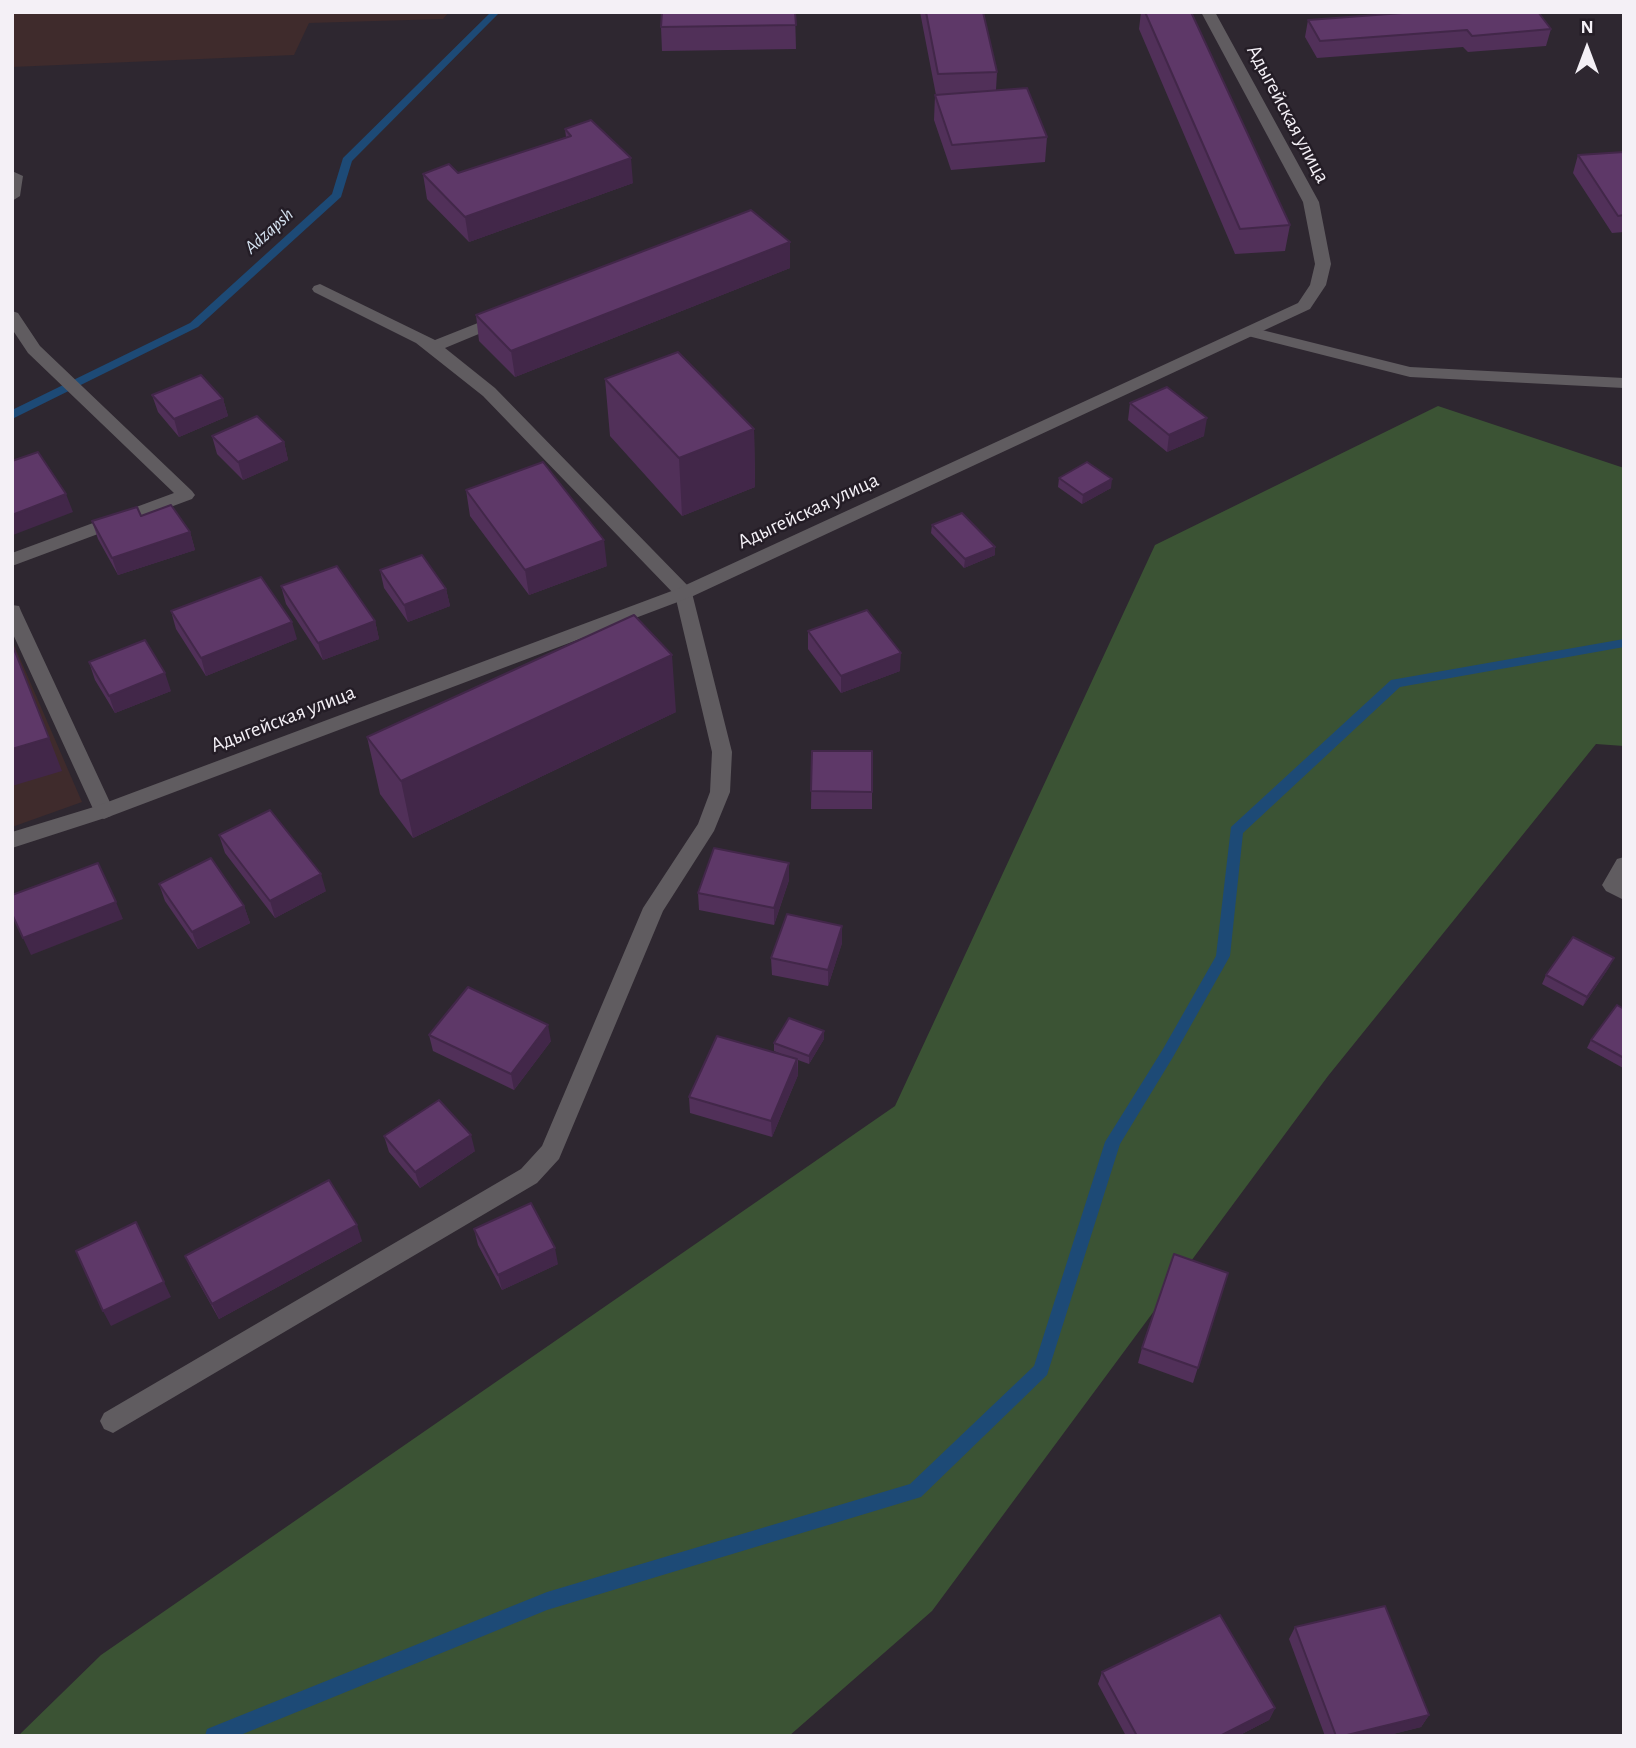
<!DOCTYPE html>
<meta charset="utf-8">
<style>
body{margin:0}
#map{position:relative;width:1636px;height:1748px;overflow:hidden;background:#2e2730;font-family:"Alegreya Sans",sans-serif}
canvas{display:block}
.frame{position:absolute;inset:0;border:14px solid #f4f0f6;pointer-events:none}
.north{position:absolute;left:1552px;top:14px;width:70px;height:70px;-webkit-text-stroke:5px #241d26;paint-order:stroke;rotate:0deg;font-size:19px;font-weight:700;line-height:28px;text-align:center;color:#f4f0f6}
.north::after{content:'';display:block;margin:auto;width:24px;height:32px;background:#f4f0f6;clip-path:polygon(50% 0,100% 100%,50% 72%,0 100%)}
</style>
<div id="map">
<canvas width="1636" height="1748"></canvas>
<div class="frame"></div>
<div class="north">N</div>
</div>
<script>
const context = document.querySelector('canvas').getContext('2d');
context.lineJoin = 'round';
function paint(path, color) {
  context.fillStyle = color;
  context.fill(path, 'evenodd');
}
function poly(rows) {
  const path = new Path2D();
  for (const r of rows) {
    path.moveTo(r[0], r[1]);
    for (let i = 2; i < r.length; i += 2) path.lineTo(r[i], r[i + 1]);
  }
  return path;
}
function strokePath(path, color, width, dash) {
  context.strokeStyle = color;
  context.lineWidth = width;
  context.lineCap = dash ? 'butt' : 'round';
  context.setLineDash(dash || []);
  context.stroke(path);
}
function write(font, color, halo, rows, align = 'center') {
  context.font = font + ' "Alegreya Sans",sans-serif';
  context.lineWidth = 5;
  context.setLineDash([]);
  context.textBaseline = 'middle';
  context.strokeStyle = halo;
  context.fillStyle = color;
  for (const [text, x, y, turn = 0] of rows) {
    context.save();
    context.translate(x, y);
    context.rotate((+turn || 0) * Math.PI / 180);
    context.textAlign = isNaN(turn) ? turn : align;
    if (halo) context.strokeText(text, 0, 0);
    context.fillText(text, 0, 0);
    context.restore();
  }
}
paint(poly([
 [12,12,449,12,443,19,309,23,294,55,12,67],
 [12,640,82,802,12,827]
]), '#3f2b2c');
paint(poly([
 [1438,406,1624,468,1624,746,1596,744,1328,1076,932,1611,789,1736,18,1736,101,1655,895,1106,1155,545]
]), '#3b5334');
paint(poly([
 [491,12,500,12,352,161,341,197,198,327,12,419,12,410,190,323,332,194,343,158,491,12],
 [1624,639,1624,647,1400,687,1243,833,1230,956,1173,1057,1120,1144,1047,1375,921,1497,547,1610,238,1736,205,1736,207,1729,547,1592,910,1484,1034,1366,1105,1142,1163,1049,1216,956,1231,827,1391,680,1624,639]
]), '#1d4a76');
paint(poly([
 [12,171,23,176,20,196,12,201,12,171],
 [320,284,435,340,498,315,510,315,512,318,510,321,445,348,495,388,691,589,732,752,730,792,714,831,663,911,559,1159,537,1183,113,1433,104,1429,100,1421,104,1413,521,1169,542,1146,643,908,698,824,710,792,712,752,675,595,483,396,416,343,314,292,312,289,314,286,320,284],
 [12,311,18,313,40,346,192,491,195,495,192,499,12,566,12,553,174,493,28,353,12,329,12,311],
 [1250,327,1410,367,1624,378,1624,388,1410,377,1244,335,1242,332,1244,329,1250,327],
 [12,605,19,606,21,611,114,811,111,816,104,819,97,816,94,811,12,632,12,605],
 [1624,857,1624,900,1606,891,1602,885,1617,859,1624,857]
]), '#605c60');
paint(poly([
 [1201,12,1215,12,1319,202,1331,264,1326,285,1310,309,691,597,111,816,12,848,12,832,97,806,677,589,1298,303,1310,285,1315,264,1303,202,1201,12]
]), '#605c60');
paint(poly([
 [795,12,796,49,662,51,661,27],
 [920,12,983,12,997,72,996,90,1047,137,1045,162,951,170,934,120,935,95,936,95],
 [1141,12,1191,12,1290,225,1285,251,1235,254,1139,29],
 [1308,20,1551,29,1546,46,1468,52,1463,47,1317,58,1305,37],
 [565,129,633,183,469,242,427,199,423,174,458,173,566,137],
 [1624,152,1624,232,1612,233,1573,173,1578,155],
 [790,242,790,268,515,377,479,341,476,315],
 [605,379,754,429,755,487,682,516,610,436],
 [152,395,223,399,228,416,179,437,158,412],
 [1130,403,1204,436,1167,452,1128,420],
 [212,436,284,442,288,460,243,480,217,454],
 [1059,478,1111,488,1082,504,1058,487],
 [466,490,607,566,529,595,470,516],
 [141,516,190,532,195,550,118,575,98,539,92,521],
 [932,525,995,555,964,568,931,533],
 [380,570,446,589,450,606,408,622,384,588],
 [281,586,375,621,379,639,323,660,286,604],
 [171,611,297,639,206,676,176,629],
 [808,631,900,671,841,693,808,649],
 [89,662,171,691,115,713,95,680],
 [676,712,413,838,380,794,367,737],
 [812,751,872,792,872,809,811,809],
 [219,835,326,891,275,918,225,853],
 [789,863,789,880,774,925,699,910,698,893],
 [159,884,244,906,250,923,198,949,165,901],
 [842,926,842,943,828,986,772,975,771,958],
 [1610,966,1583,1006,1542,984,1546,975],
 [1624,1009,1624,1067,1623,1068,1587,1048,1591,1040],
 [824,1031,824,1039,809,1064,798,1060,798,1075,772,1137,690,1113,689,1097,784,1055,774,1051,774,1043],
 [429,1035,551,1041,514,1090,433,1051],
 [384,1136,475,1151,420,1188,389,1152],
 [474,1229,558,1264,502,1290,478,1245],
 [362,1241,219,1319,192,1271,185,1256],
 [1228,1273,1193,1383,1138,1363,1142,1348],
 [1295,1627,1429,1715,1421,1727,1385,1736,1325,1736,1289,1639],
 [1102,1672,1275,1708,1269,1720,1238,1736,1126,1736,1098,1684]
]), '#513059');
paint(poly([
 [631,158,633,183,469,242,465,217],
 [790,242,790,268,515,377,511,351],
 [223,399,228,416,179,437,174,419],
 [1207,418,1204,436,1167,452,1169,435],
 [754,429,755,487,682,516,679,458],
 [284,442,288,460,243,480,238,462],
 [1112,479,1111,488,1082,504,1083,495],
 [66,494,73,512,13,535,12,532,12,515],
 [190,532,195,550,118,575,112,558],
 [604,540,607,566,529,595,525,570],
 [995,547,995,555,964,568,965,559],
 [446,589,450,606,408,622,404,605],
 [375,621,379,639,323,660,318,643],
 [292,622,297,639,206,676,201,658],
 [12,642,62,771,12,786],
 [901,653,900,671,841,693,841,676],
 [672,655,676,712,413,838,401,781],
 [165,673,171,691,115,713,109,696],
 [789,863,789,880,774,925,774,908],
 [321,874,326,891,275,918,270,901],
 [116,902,123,919,31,955,23,938],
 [244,906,250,923,198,949,192,932],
 [842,926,842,943,828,986,828,970],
 [1614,958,1610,966,1583,1006,1587,997],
 [548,1025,551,1041,514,1090,511,1074],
 [824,1031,824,1039,809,1064,809,1056],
 [797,1059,798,1075,772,1137,771,1121],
 [471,1135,475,1151,420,1188,415,1172],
 [136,1222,171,1297,111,1326,103,1311],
 [357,1225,362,1241,219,1319,212,1304],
 [555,1248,558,1264,502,1290,498,1275],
 [1275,1708,1269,1720,1238,1736,1220,1736],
 [1429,1715,1421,1727,1385,1736,1343,1736]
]), '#422749');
const building = poly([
 [662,12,795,12,796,25,661,27,662,12],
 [926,12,983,12,997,72,938,74,926,12],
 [1145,12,1191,12,1290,225,1240,229,1145,12],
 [1416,12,1538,12,1551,29,1472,36,1467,30,1320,41,1308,20,1416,12],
 [1027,88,1047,137,952,145,935,95,1027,88],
 [591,120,631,158,465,217,423,174,449,164,458,173,571,136,565,129,591,120],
 [1624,152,1624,215,1618,216,1578,155,1624,152],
 [751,210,790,242,511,351,476,315,751,210],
 [678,352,754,429,679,458,605,379,678,352],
 [201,375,223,399,174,419,152,395,201,375],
 [1167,387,1207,418,1169,435,1130,403,1167,387],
 [257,416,284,442,238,462,212,436,257,416],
 [38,452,66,494,12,515,12,461,38,452],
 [543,462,604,540,525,570,466,490,543,462],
 [1087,462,1112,479,1083,495,1059,478,1087,462],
 [171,505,190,532,112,558,92,521,137,507,141,516,171,505],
 [962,513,995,547,965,559,932,525,962,513],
 [422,555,446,589,404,605,380,570,422,555],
 [337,566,375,621,318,643,281,586,337,566],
 [261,577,292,622,201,658,171,611,261,577],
 [867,610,901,653,841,676,808,631,867,610],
 [634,615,672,655,401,781,367,737,634,615],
 [145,640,165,673,109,696,89,662,145,640],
 [12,644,49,738,12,749,12,644],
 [812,751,872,751,872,792,811,791,812,751],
 [270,810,321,874,270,901,219,835,270,810],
 [714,848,789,863,774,908,698,893,714,848],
 [211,858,244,906,192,932,159,884,211,858],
 [98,863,116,902,23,938,12,914,12,895,98,863],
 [787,914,842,926,828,970,771,958,787,914],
 [1573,937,1614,958,1587,997,1546,975,1573,937],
 [468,987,548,1025,511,1074,429,1035,468,987],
 [1617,1005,1624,1009,1624,1058,1591,1040,1617,1005],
 [789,1018,824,1031,809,1056,774,1043,789,1018],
 [717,1036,797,1059,771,1121,689,1097,717,1036],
 [439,1100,471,1135,415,1172,384,1136,439,1100],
 [329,1180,357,1225,212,1304,185,1256,329,1180],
 [531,1203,555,1248,498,1275,474,1229,531,1203],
 [136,1222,164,1282,103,1311,76,1251,136,1222],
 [1174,1254,1228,1273,1198,1368,1142,1348,1174,1254],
 [1385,1606,1429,1715,1343,1736,1336,1736,1295,1627,1385,1606],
 [1220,1615,1275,1708,1220,1736,1137,1736,1102,1672,1220,1615]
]);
paint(building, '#5e3868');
strokePath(building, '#422749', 2);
write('italic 19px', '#d7e4f2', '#241d26', [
 ["Adzapsh",269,231,-42]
]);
write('21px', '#f4f0f6', '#241d26', [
 ["Адыгейская улица",1288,114,62],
 ["Адыгейская улица",808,511,-25],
 ["Адыгейская улица",283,719,-21]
]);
</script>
